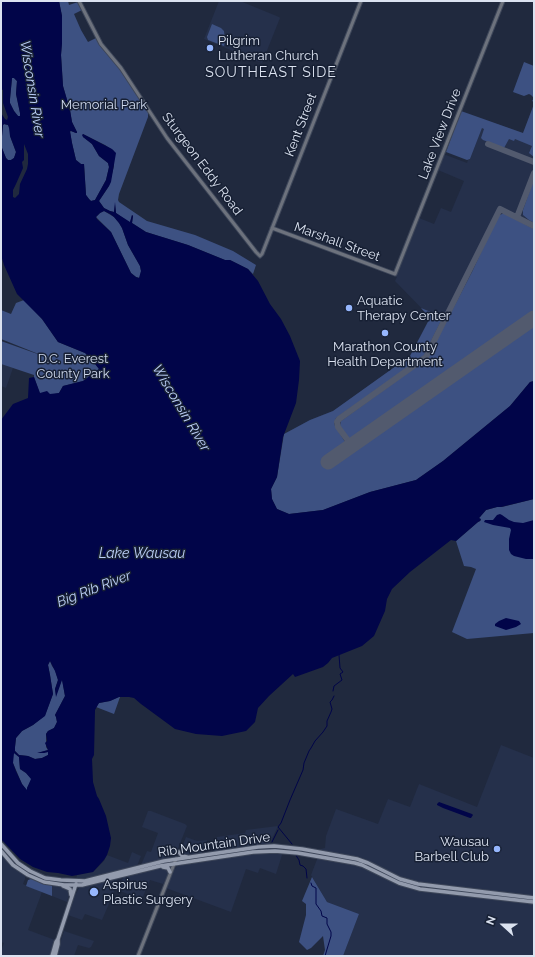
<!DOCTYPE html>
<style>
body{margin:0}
#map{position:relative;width:535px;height:957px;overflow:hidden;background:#20293e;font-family:Raleway,sans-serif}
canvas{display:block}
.frame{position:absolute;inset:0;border:2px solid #dbe2f0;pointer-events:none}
.north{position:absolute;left:483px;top:905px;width:40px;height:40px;-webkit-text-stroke:3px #172034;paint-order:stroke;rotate:291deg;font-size:11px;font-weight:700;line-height:16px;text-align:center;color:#dbe2f0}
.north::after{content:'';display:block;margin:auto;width:14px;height:18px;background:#dbe2f0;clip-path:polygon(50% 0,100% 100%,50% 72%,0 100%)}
</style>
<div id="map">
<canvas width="535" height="957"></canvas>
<div class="frame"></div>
<div class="north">N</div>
</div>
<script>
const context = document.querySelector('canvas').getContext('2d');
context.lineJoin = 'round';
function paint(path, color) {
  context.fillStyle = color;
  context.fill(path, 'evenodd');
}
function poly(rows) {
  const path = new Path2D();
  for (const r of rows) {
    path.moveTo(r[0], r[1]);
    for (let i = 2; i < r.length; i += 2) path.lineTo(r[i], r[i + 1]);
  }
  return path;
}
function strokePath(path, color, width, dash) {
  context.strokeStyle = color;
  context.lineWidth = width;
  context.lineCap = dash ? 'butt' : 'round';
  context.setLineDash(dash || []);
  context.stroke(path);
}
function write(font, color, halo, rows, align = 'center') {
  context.font = font + ' Raleway,sans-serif';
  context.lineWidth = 3;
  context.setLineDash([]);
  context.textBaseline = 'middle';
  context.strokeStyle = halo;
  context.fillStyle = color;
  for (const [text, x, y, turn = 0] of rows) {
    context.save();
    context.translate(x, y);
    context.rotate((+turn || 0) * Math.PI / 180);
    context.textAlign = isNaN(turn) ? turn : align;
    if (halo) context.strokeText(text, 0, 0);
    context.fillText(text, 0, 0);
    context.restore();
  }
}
paint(poly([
 [219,1,240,1,279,17,280,18,262,63,204,39],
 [534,104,534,381,530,382,443,461,277,477,284,434,310,420,333,411,410,356,430,317,395,281,397,277,396,277,419,218,434,224,441,208,451,212,464,181,438,170,444,156,446,155,467,163,468,160,470,159,485,120,523,133],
 [1,364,13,368,6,388,1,386],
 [501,745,534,758,534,956,343,956,359,914,327,902,311,875,321,849,325,848,326,836,336,809,378,824,388,799,410,807,419,784,477,807],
 [148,811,151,811,185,824,187,826,175,856,141,865,147,851,151,852,158,833,142,827],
 [278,826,269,845,212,852,217,837,245,833,246,830],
 [186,837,197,841,207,840,202,854,184,855,181,852,181,850],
 [132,852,141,856,137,866,94,877,76,880,77,875,93,872,104,861,107,855,128,863],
 [268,852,281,853,282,855,276,874,260,868,258,873,246,869,231,912,166,888,175,869,177,866,192,863],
 [1,853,11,865,25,876,25,879,23,884,42,892,28,930,55,940,50,956,1,956,1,951,4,943,1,942],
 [159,868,164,868,168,869,169,873,163,884,150,880,142,899,117,890,123,877],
 [113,879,116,880,117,885,102,920,85,914,82,920,68,915,73,899,79,888],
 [52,885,57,886,69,890,69,895,67,902,52,896],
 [64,931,94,941,91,947,89,948,78,945,74,956,56,956]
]), '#25304b');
paint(poly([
 [59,1,68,1,69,5,78,2,82,10,74,14,81,30,88,42,96,38,101,47,120,68,148,111,148,117,119,194,118,200,119,202,147,221,195,235,233,251,256,265,253,274,248,269,230,260,225,260,188,245,146,232,132,223,133,216,132,215,130,223,116,213,115,205,114,212,110,211,104,208,99,201,109,186,114,166,114,151,105,145,83,134,83,137,92,144,99,156,108,163,109,167,106,180,95,200,91,201,89,199,86,195,84,164,81,164,76,160,72,143,70,132,71,131,76,133,77,132,72,122,70,110,63,86,61,55,62,43,62,16],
 [212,24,221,28,224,31,225,40,224,46,208,40,207,37],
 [524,62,534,66,534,102,532,101,534,98,531,95,529,94,524,96,513,92],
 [12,78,14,78,17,81,16,94,20,113,20,116,18,116,14,111,10,103,10,99],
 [534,104,534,157,529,153,532,146,515,139,514,141,509,139,504,148,483,140,481,138,484,129,482,128,470,159,467,160,446,152,461,111,523,133],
 [4,124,8,125,10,128,10,136,16,152,14,158,11,160,8,160,6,158,2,148,2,136,3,125],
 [534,179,534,223,529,220,523,215,523,210],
 [104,211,114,217,119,223,122,228,128,245,140,266,141,271,140,278,136,277,131,273,111,232,96,217,100,213],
 [502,214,505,214,534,229,534,313,355,438,353,439,349,438,340,426,341,421,427,359,472,272,498,216],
 [24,300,42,319,58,342,85,353,92,360,99,369,83,381,63,386,59,393,50,395,40,394,34,377,34,375,1,364,1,341,46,357,1,339,1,310,11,314,16,303],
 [421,308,443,317,424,355,421,358,336,418,334,423,335,426,345,442,342,447,326,458,332,466,534,325,534,381,530,382,510,406,443,461,416,480,370,492,323,510,289,514,277,509,272,499,271,489,277,477,284,434,310,420,333,411,410,356,430,318],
 [534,499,534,633,467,639,452,632,476,569,471,567,464,566,456,541,478,522,480,521,481,520,479,518,480,517,486,510,497,507,502,507],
 [50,661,52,666,55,670,58,680,55,689,56,695,62,679,65,696,55,715,56,717,57,722,54,728,48,731,46,734,46,747,48,750,38,753,48,752,48,755,42,758,35,759,28,756,19,755,15,751,15,747,16,738,22,731,33,725,45,715,53,694,50,675,48,665],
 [119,697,120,697,114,714,96,707,99,703,110,701],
 [14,753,19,757,20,769,26,773,32,779,27,788,27,791,22,784,13,763,13,754],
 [312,877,327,902,359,914,343,956,323,956,325,950,323,936,311,948,307,950,299,942,306,915,306,904,302,901],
 [31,879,52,885,52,896,26,886,28,880]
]), '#3d5182');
paint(poly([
 [1,1,59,1,62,16,62,43,61,55,63,86,70,110,72,122,77,132,77,133,76,133,71,131,70,131,72,143,76,160,81,164,84,164,86,195,89,199,91,201,95,200,106,180,109,167,108,163,99,156,92,144,83,137,82,135,83,134,112,149,116,153,111,182,109,186,99,201,104,208,110,211,114,212,115,202,116,213,130,222,132,215,133,216,132,223,146,232,188,245,225,260,230,260,248,269,258,281,270,304,281,319,290,336,300,361,299,380,296,403,283,437,277,477,271,489,272,499,277,509,289,514,323,510,370,492,416,480,443,461,510,406,530,382,534,381,534,499,501,507,497,507,486,510,480,517,479,518,481,519,480,521,478,522,456,541,451,540,410,572,392,589,387,599,385,611,374,636,362,646,332,658,328,663,323,667,295,677,293,674,269,696,258,708,255,722,246,731,222,736,196,734,175,729,141,704,134,698,129,697,119,697,110,701,99,703,95,710,94,755,92,759,93,782,97,796,99,799,106,816,111,838,110,846,107,855,104,860,93,872,72,876,58,873,47,872,33,867,20,859,1,839,1,420,13,404,28,398,29,378,34,377,40,393,47,391,50,394,59,393,63,386,83,381,99,369,92,360,85,353,58,342,42,319,17,294,4,265,1,255,1,113,5,119,7,120,8,117,3,103,3,90,1,89],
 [12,78,14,78,17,81,16,94,20,113,20,116,18,116,14,111,10,103,10,99],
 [4,124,8,125,9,128,10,136,16,152,14,158,11,160,8,160,6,158,2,148,2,136,3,125],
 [24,144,28,154,28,164,27,169,20,184,19,194,15,198,13,197,13,190,16,184,23,168,22,162,24,160],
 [104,211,110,214,114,217,119,223,122,228,128,245,140,266,141,271,139,278,136,277,131,273,111,232,97,219,96,217,100,213],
 [50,661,55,671,58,680,55,689,56,697,62,680,65,696,55,715,56,717,57,722,54,728,48,731,46,734,47,741,45,743,48,750,37,753,44,753,48,752,48,755,42,758,35,759,28,756,19,755,15,751,15,747,16,738,22,731,33,725,45,716,53,694,50,675,48,665],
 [14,753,19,757,20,769,26,773,31,779,27,788,27,790,22,784,16,771,13,763],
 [500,514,502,515,509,520,514,522,523,523,534,520,534,559,526,559,514,556,511,554,509,550,509,539,511,530,510,528,493,525,484,522,485,520,493,520,497,515],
 [506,618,519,621,521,624,516,627,506,630,495,626,495,624,499,621],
 [439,802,472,814,473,815,471,818,470,818,443,808,437,805,437,804]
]), '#010549');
strokePath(poly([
 [333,691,334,686,342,680,340,674,343,672,340,668,339,655],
 [272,842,278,830],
 [292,844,278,827,281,823,290,800,303,770,304,763,309,751,311,748,315,741,323,732,327,726,327,721,331,712,332,709,330,702,332,700,334,696],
 [296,855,297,857,299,860,300,865,303,866,306,869,307,878],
 [311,883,312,886,316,888,316,904,321,911,322,916,327,918,327,924,331,932,331,936,325,956]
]), '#010549', 1);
strokePath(poly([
 [488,144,534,162],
 [517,217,534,173],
 [352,446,338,427,337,422,339,419,426,357,500,209,534,226]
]), '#525a6e', 6);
strokePath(poly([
 [328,462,534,318]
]), '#525a6e', 15);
const tertiary = poly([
 [79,1,101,44,121,68,167,138,256,252,260,256,262,254,361,1],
 [272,228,395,274,503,1],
 [138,956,176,859]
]);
const secondary = poly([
 [1,844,18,863,30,871,45,878,61,880,85,881,164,861,258,847,274,846,302,849,357,859,368,863,400,879,418,884,534,898],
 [1,851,13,865,28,875,44,882,64,885,82,885,160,866,253,852,275,851,298,853,355,863,362,865,399,883,420,889,534,902],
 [179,852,182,856,187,857],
 [163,867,168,868,170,872],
 [63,886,70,889,71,895],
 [52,956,56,942,58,939],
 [55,956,58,944,58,939,76,884]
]);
strokePath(tertiary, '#3e475a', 5);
strokePath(secondary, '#3e475a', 5.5);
strokePath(tertiary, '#6d727d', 3);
strokePath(secondary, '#939bad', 3.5);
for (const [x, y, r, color] of [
 [210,48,4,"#96b6fd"],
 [349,308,4,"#96b6fd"],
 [385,333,4,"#96b6fd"],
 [497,849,4,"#96b6fd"],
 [94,892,5,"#96b6fd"]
]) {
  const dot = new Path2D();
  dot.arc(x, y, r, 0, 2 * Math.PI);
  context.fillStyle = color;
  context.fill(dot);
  strokePath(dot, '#172034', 1.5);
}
write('13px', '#dbe2f0', '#172034', [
 ["Pilgrim",218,41],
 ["Lutheran Church",218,56],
 ["Aquatic",357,301],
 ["Therapy Center",357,316],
 ["Marathon County",385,347,"center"],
 ["Health Department",385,362,"center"],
 ["Wausau",489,842,"right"],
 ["Barbell Club",489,857,"right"],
 ["Aspirus",103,885],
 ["Plastic Surgery",103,900]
], 'left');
write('13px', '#ced8ec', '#172034', [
 ["Memorial Park",104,105],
 ["D.C. Everest",73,359],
 ["County Park",73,374]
]);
write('13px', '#dbe2f0', '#172034', [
 ["Kent Street",301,125,-69],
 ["Lake View Drive",440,134,-69],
 ["Sturgeon Eddy Road",202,164,53],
 ["Marshall Street",337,242,20],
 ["Rib Mountain Drive",214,845,-8]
]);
context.letterSpacing = '1px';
write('14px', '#dbe2f0', '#172034', [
 ["SOUTHEAST SIDE",271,73]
]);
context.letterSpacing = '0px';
write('italic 14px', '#bdd0f9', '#172034', [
 ["Wisconsin River",32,89,81],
 ["Wisconsin River",181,408,59],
 ["Lake Wausau",142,554],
 ["Big Rib River",94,589,-21]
]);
</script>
